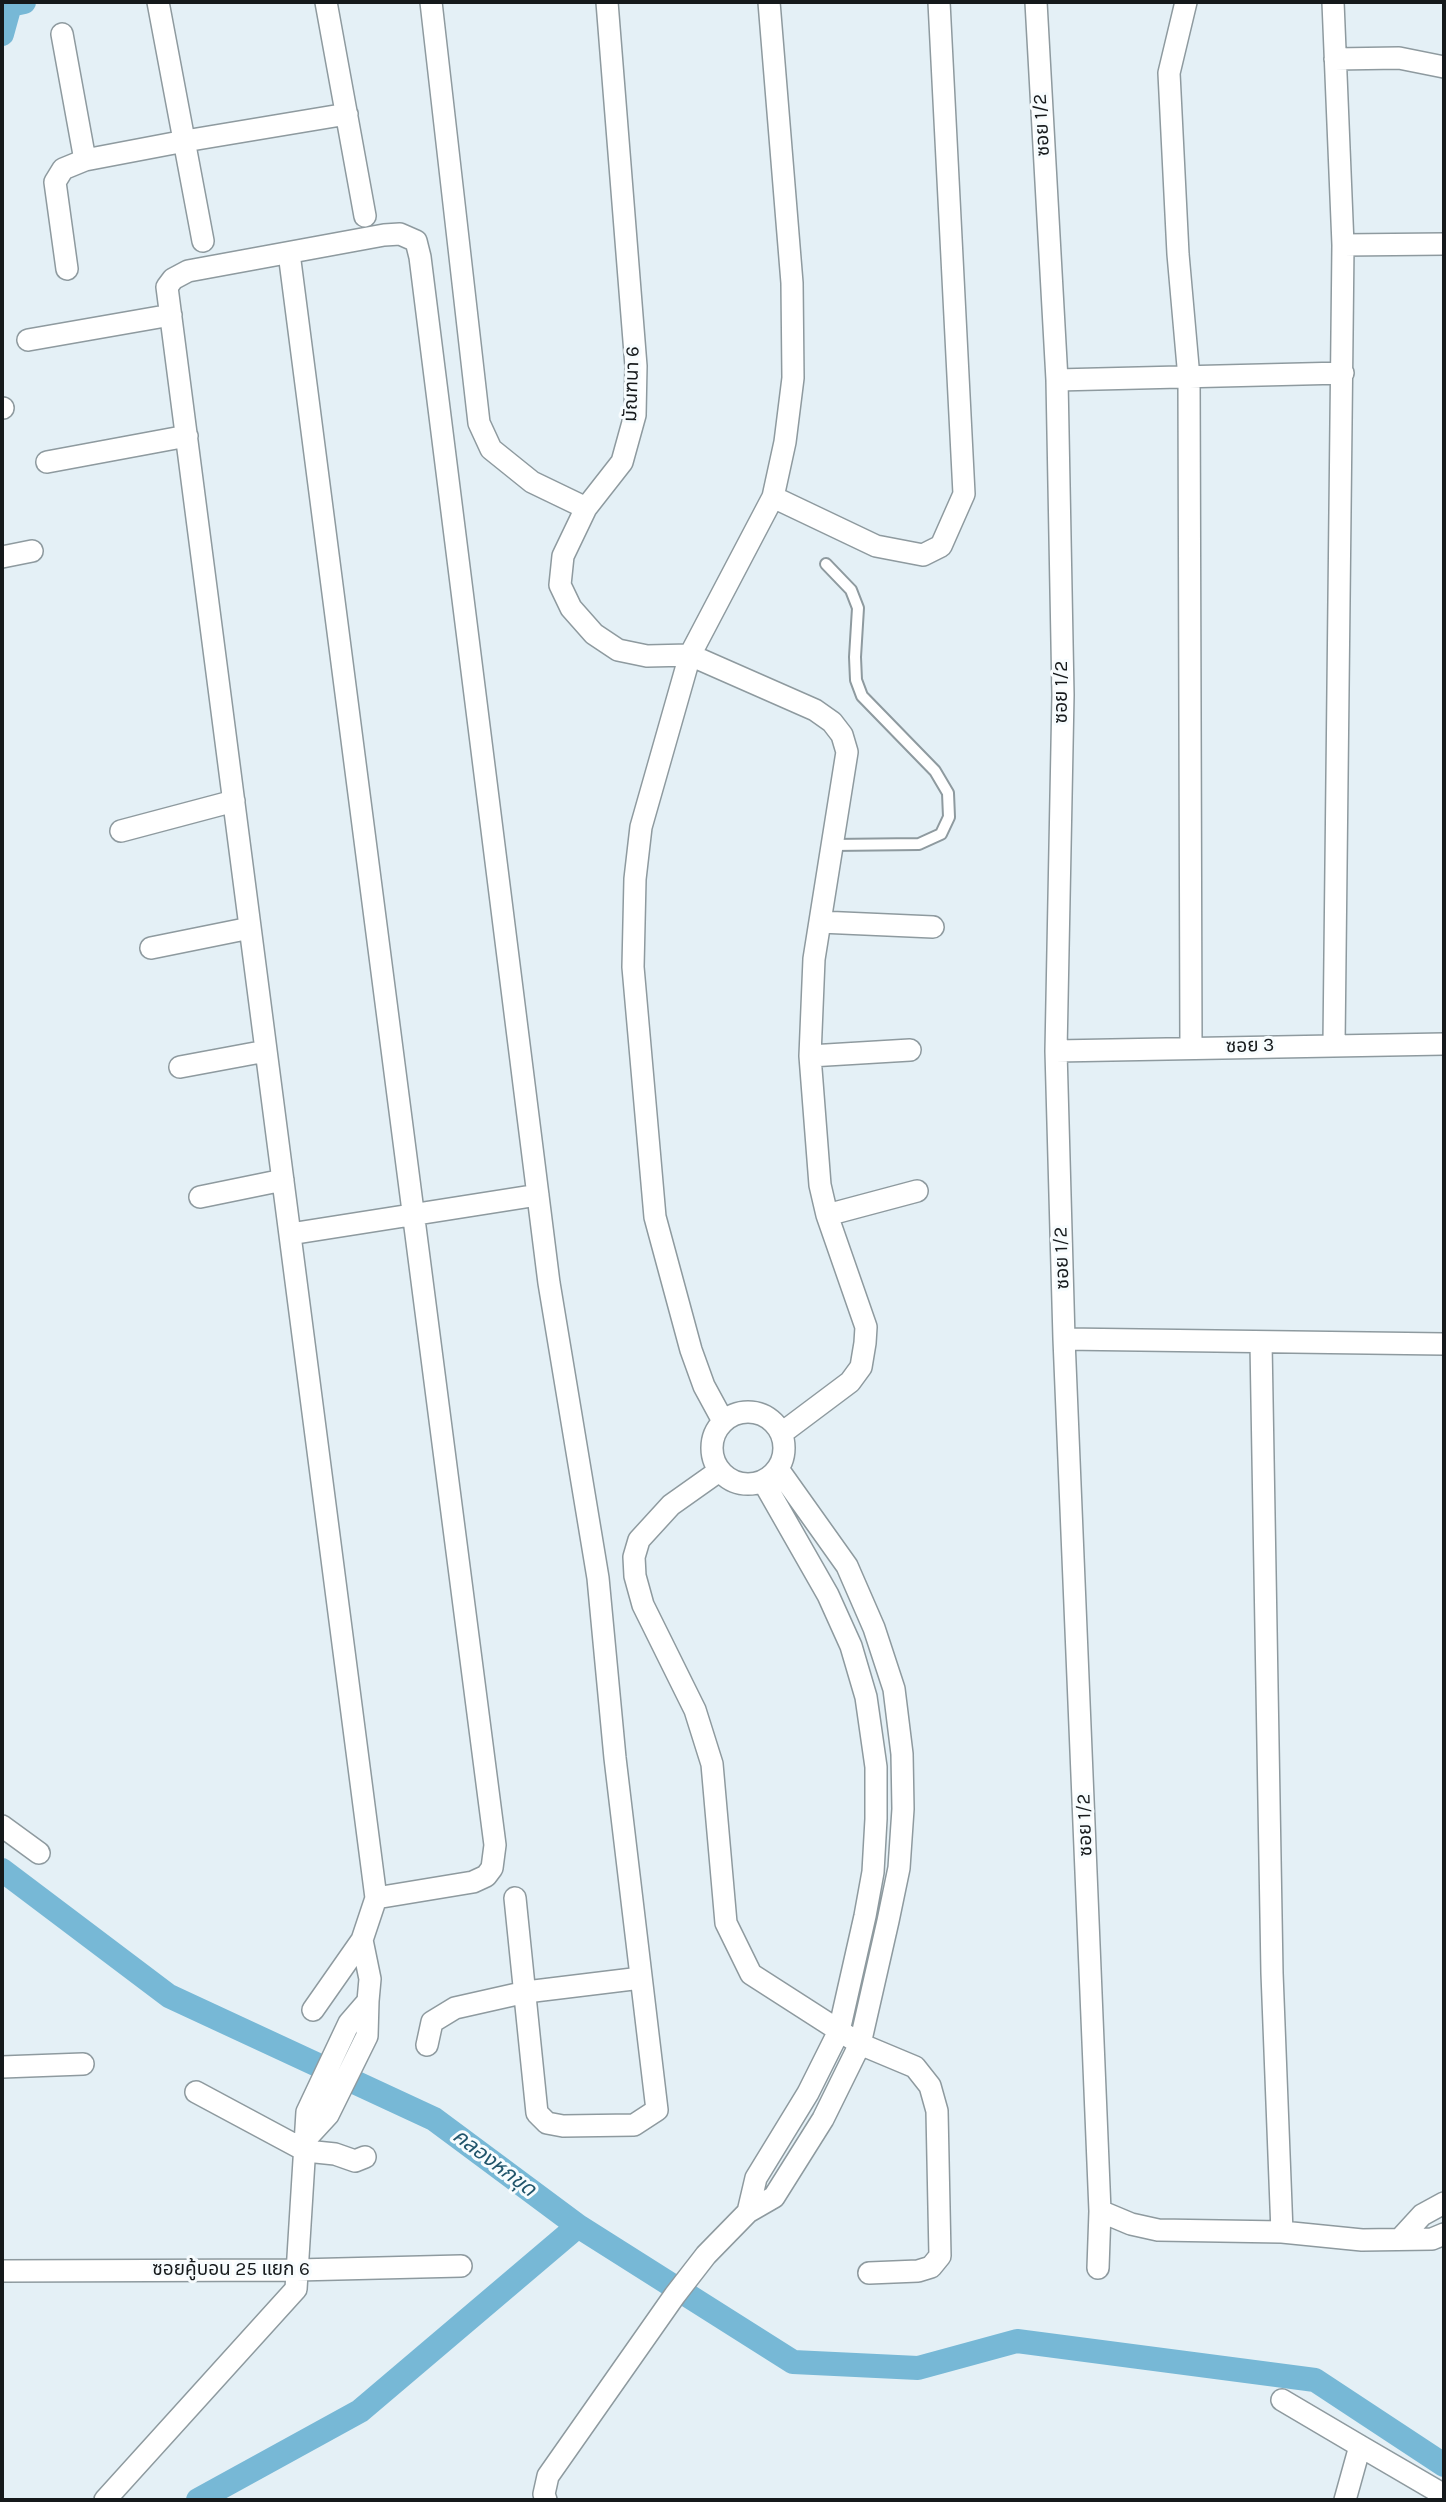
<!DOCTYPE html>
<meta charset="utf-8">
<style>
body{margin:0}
#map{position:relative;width:1446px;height:2502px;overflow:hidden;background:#e4f0f6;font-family:Karla,sans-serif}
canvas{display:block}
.frame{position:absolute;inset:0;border:4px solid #15191b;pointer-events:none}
</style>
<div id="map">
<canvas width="1446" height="2502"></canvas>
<div class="frame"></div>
</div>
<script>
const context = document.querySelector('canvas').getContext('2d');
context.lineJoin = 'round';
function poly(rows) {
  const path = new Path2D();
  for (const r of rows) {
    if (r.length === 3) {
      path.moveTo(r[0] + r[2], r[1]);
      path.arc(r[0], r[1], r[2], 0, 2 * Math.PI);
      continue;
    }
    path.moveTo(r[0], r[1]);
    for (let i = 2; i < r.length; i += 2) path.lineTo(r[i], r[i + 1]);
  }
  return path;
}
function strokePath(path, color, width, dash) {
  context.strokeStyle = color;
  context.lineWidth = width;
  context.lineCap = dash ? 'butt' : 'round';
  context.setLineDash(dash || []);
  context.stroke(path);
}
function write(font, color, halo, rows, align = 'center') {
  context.font = font + ' Karla,"Noto Sans Thai",sans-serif';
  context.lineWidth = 6;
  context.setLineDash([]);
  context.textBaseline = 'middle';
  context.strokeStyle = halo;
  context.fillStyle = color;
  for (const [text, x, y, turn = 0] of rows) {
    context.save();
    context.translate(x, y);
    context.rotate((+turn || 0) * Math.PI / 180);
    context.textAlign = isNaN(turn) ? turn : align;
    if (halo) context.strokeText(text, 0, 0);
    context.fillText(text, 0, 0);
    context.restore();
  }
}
strokePath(poly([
 [2,34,10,5,24,2],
 [2,1870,169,1996,434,2119,578,2226,360,2411,198,2500],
 [578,2226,793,2362,918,2368,1017,2341,1315,2380,1444,2465]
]), '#77b8d6', 24);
const service = poly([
 [826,564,851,590,858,608,855,657,856,680,862,696,935,771,948,793,949,817,941,834,919,844,833,845]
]);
const minor = poly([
 [158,2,203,241],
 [326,2,365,216],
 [431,2,479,423,491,449,532,482,586,508],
 [607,2,636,366,635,415,622,462,586,508,563,556,560,585,571,608,594,634,618,650,647,656,690,655,815,710,832,722,842,735,847,752,814,959,810,1056,820,1185,827,1215,866,1327,865,1343,861,1367,850,1382,782,1433],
 [1036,2,1057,380,1063,695,1056,1051,1064,1339,1100,2211,1131,2224,1158,2230,1282,2232,1362,2240,1432,2239,1444,2234],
 [1186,2,1169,73,1178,254,1189,378,1191,1048],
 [1333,2,1343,245,1334,1044],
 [62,34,85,160],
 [1335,59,1399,58,1444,67],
 [1343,245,1444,244],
 [289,253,495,1845,492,1868,486,1876,473,1882,376,1898],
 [67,269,55,182,63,169,85,160,185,141,347,114],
 [28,340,171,315],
 [1057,380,1343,373],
 [2,408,3,408],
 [47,462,187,436],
 [773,497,876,546,923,555,941,546,964,494,939,2],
 [2,557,32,551],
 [121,831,234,801],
 [820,922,933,927],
 [151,948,250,928],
 [1056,1051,1444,1044],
 [810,1056,910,1050],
 [180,1067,266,1051],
 [200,1197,283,1180],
 [827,1215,917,1191],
 [290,1234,538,1195],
 [1064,1339,1444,1344],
 [1261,1343,1272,1973,1282,2232],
 [748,1448,36],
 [723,1421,704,1386,691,1350,655,1217,633,967,635,879,641,827,690,655,773,497,785,442,793,378,792,283,769,2],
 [719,1471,671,1505,639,1540,634,1557,635,1576,643,1605,695,1710,712,1764,726,1923,751,1974,860,2044,915,2067,930,2086,937,2111,940,2256,931,2267,918,2271,869,2273],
 [2,1826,39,1853],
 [313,2010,362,1940],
 [427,2045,432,2022,455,2008,526,1992,641,1978],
 [2,2067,83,2064],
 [196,2092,306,2151,335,2154,355,2161,365,2157],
 [305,2140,328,2115,367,2036,368,2001],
 [748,2212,756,2178,808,2093,839,2031,865,1916,873,1872,876,1819,876,1767,866,1697,851,1646,828,1595,763,1481],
 [1400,2239,1422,2215,1444,2203],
 [1098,2268,1100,2211],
 [2,2271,297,2270,461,2266],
 [1282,2400,1360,2446],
 [105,2500,296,2289,307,2112,349,2023,368,2001,370,1979,362,1940,376,1898,167,287,173,279,188,271,384,235,400,234,416,241,420,257,549,1283,598,1578,615,1758,657,2110,634,2125,563,2126,547,2123,537,2113,515,1898],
 [546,2500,544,2494,548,2476,675,2295,706,2255,748,2212,774,2197,823,2119,860,2044,888,1921,899,1868,903,1809,902,1754,894,1689,874,1628,847,1566,778,1469],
 [1345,2500,1360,2446,1444,2495]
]);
strokePath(service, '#8e9a9f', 14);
strokePath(minor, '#8e9a9f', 24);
strokePath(service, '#fff', 10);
strokePath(minor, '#fff', 21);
write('19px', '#15191b', '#f7fcfe', [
 ["ซอย 1/2",1042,125,-93],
 ["มัณฑนา 6",632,384,-88],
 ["ซอย 1/2",1062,692,-90],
 ["ซอย 3",1250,1046,-2],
 ["ซอย 1/2",1062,1258,-92],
 ["ซอย 1/2",1085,1825,-92],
 ["ซอยคู้บอน 25 แยก 6",231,2270]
]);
write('italic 21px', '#21556b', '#f7fcfe', [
 ["คลองหกขุด",494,2163,37]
]);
</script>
